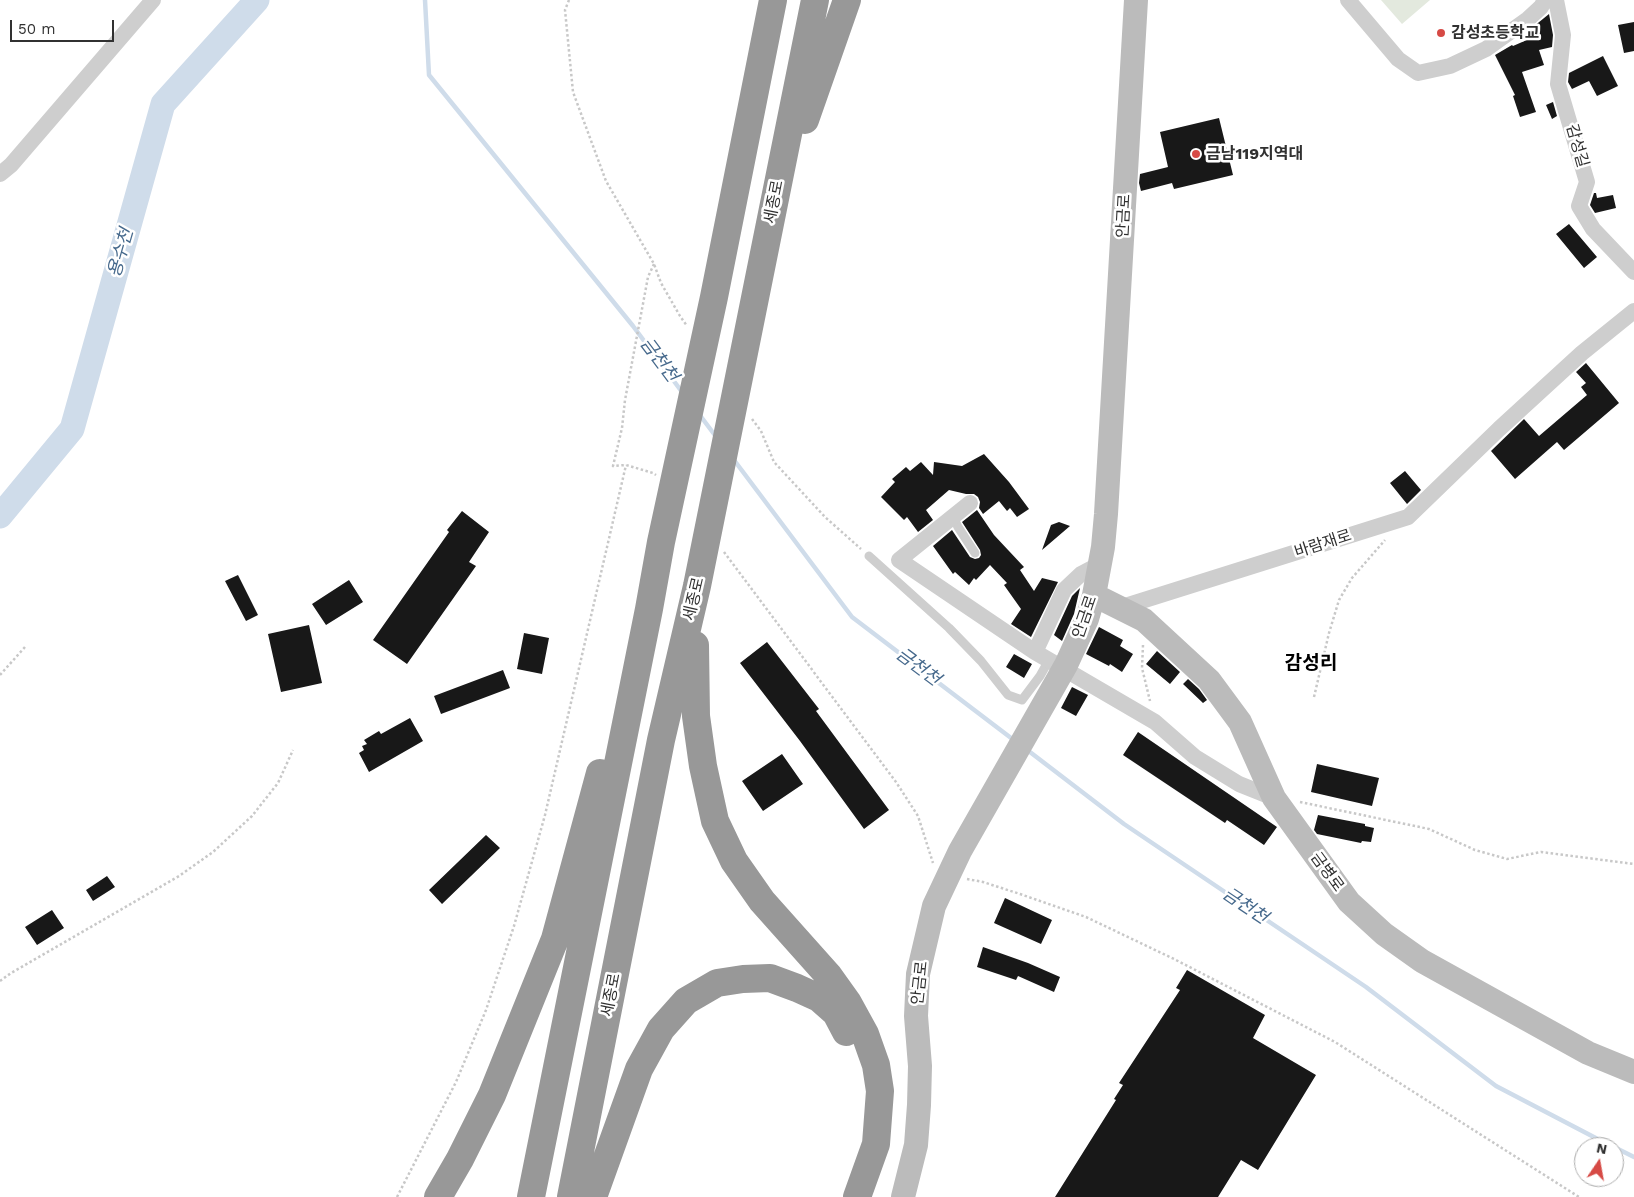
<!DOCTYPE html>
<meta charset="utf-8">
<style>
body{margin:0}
#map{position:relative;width:1634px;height:1197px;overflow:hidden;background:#fff;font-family:"Work Sans",sans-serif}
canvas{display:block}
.north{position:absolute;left:1574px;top:1137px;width:50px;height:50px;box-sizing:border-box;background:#fff;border:1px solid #adadad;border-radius:50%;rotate:12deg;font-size:14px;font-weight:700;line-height:20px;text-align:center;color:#313131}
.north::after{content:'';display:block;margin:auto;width:18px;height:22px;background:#d64a45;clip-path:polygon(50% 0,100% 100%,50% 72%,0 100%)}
.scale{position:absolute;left:10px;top:20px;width:104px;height:22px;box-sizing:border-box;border:2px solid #313131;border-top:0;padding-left:6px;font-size:15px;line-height:18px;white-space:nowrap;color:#313131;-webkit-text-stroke:4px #fff;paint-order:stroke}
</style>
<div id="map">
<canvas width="1634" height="1197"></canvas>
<div class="north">N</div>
<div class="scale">50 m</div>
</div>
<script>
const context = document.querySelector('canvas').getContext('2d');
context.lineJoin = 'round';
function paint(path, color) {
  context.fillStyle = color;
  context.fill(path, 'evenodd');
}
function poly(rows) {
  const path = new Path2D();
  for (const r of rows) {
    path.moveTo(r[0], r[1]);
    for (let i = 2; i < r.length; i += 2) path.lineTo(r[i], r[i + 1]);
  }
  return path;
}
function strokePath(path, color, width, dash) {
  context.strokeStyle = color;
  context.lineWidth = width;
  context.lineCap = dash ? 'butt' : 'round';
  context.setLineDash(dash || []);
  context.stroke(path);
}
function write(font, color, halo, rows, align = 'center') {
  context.font = font + ' "Work Sans","Noto Sans KR",sans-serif';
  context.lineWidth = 5;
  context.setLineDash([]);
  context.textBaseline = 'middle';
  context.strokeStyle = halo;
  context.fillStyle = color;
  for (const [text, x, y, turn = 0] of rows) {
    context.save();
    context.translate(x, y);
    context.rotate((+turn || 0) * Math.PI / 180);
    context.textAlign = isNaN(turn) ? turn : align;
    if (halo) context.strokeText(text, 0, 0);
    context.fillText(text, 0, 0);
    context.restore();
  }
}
paint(poly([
 [1381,0,1430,0,1402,24]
]), '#e3e9de');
strokePath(poly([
 [425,0,429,75,633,326,682,392],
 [699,414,717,438],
 [734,460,852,617,1015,741],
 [1026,749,1124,824,1366,987,1496,1086,1613,1147],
 [1614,1147,1634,1157]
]), '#cfdcea', 4.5);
strokePath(poly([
 [0,516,72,429,163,104,257,0]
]), '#cfdcea', 25);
paint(poly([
 [1549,14,1553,35,1552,47,1539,50,1544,65,1522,72,1536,112,1520,117,1513,96,1515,95,1495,55,1512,45,1513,46,1536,36,1533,27],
 [1634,22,1634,51,1624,53,1618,25],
 [1603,56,1618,86,1597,96,1589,81,1572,89,1568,82,1569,73],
 [1553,102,1557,116,1552,119,1546,105],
 [1219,118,1233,175,1174,189,1172,183,1141,191,1139,183,1140,174,1168,167,1160,132],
 [1594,193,1596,193,1597,198,1613,195,1616,208,1595,213,1590,205],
 [1569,224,1597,257,1584,268,1556,234],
 [1586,363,1619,403,1564,450,1557,442,1515,479,1491,451,1524,419,1539,436,1587,395,1581,387,1586,383,1576,372],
 [984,454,1009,482,1029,509,1017,517,1010,508,1007,511,999,501,983,514,979,508,980,502,978,497,974,494,966,494,949,490,926,510,933,520,918,532,907,517,904,520,881,497,895,482,892,479,906,467,910,471,921,462,933,475,934,462,962,466],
 [1405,471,1421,490,1407,504,1390,483],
 [977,510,994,535,1024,567,1020,570,1034,591,1042,578,1058,582,1031,637,1011,624,1021,609,1004,585,1007,583,990,565,976,580,974,578,969,585,955,572,953,574,933,546,952,530,970,557,975,559,979,558,981,555,980,550,962,522],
 [462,511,489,532,469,562,476,566,407,664,373,640,449,532,447,530],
 [1059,522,1070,526,1042,550,1051,525],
 [238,575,258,615,246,621,225,581],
 [349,580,363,602,326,625,312,604],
 [1080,588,1074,614,1062,641,1054,635,1072,596],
 [309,625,322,683,281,692,268,634],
 [1099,627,1123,640,1120,646,1133,654,1122,672,1110,664,1109,666,1086,654],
 [524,633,549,638,542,674,517,669],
 [767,642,819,709,816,711,889,810,864,829,800,741,740,663],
 [1157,651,1180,672,1170,684,1146,664],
 [1014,654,1032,664,1024,678,1006,667],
 [503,670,510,688,441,714,434,696],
 [1188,679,1199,689,1207,700,1203,703,1183,684],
 [1072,687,1088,695,1076,716,1061,708],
 [410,718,423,741,369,772,359,753,364,750,362,746,367,744,364,740,379,731,381,734],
 [1138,732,1277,827,1264,845,1227,820,1225,823,1123,755],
 [782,754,803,784,763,811,742,781],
 [1317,764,1379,778,1372,806,1311,792],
 [1318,815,1365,824,1365,826,1374,828,1371,842,1362,841,1361,843,1317,834,1314,830],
 [486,835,500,848,442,904,429,890],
 [107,876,115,887,93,901,86,890],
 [1005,898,1052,920,1041,944,994,923],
 [52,910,64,928,37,945,25,927],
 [983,947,1028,963,1060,977,1054,992,1018,976,1016,980,977,967],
 [1187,970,1265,1015,1253,1038,1316,1075,1258,1170,1241,1160,1218,1197,1055,1197,1116,1100,1114,1099,1123,1085,1119,1083,1180,990,1176,988]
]), '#181818');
strokePath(poly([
 [569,0,565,10,573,92,606,181,654,264,661,283,680,316,687,326],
 [654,264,648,277,625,400,622,428,613,466,626,465,653,473,656,475],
 [752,419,761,431,774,462,825,517,861,549],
 [724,552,896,782,918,816,933,863],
 [1143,645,1142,668,1150,701],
 [0,675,25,647],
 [1314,697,1329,633,1339,600,1352,578,1385,540],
 [1300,802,1429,829,1475,850,1507,859,1541,852,1634,864],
 [967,879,983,882,1020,894,1086,917,1174,959,1335,1042,1579,1197],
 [0,981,11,973,179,876,213,852,252,816,278,783,293,750],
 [397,1197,456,1082,486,1010,514,926,545,815,626,465]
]), '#c8c8c8', 2.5, [2.5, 2.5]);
strokePath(poly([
 [953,517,958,527,975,553],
 [869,556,949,628,981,661,1008,695,1022,700,1040,676,1049,660]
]), '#cecece', 9);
strokePath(poly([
 [1348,0,1398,59,1418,73,1450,66,1486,49,1528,19,1541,7,1545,0],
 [1556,0,1563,35,1558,84,1587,182,1579,206,1593,229,1634,272],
 [0,174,11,165,153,0],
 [970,503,899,560,1035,652,1064,590,1081,574,1098,565],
 [1119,608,1408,517,1499,429,1582,353,1634,311],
 [1035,652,1155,722,1195,757,1239,784,1274,798]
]), '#cecece', 16);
strokePath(poly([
 [1094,595,1144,620,1209,680,1240,722,1274,798,1349,902,1384,934,1422,961,1588,1053,1634,1072],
 [903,1197,916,1145,919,1105,920,1066,916,1016,918,974,934,906,960,851,1066,665,1087,619,1094,595,1103,547,1106,514,1136,0]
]), '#bbb', 24);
strokePath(poly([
 [805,120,847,0],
 [695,645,696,716,703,766,715,821,734,861,762,901,828,975,848,1003,865,1034,876,1065,880,1091,876,1144,857,1197],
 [438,1197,460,1159,492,1095,555,939,600,773],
 [531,1197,649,609,661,542,714,297,773,0],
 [571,1197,661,740,697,586,815,0],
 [593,1197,639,1069,661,1029,686,1001,717,983,743,979,770,978,797,988,819,998,836,1013,846,1032]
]), '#989898', 28);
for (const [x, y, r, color] of [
 [1441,33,5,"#d64a45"],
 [1196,154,5,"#d64a45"]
]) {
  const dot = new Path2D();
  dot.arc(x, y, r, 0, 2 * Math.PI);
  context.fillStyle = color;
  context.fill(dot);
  strokePath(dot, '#fff', 2);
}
write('bold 16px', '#313131', '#fff', [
 ["감성초등학교",1451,33],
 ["금남119지역대",1206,154]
], 'left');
write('16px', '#313131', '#fff', [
 ["감성길",1577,146,74],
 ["세종로",774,202,-79],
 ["안금로",1124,216,-87],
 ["바람재로",1323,544,-18],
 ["세종로",694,599,-77],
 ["안금로",1085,617,-71],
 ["금병로",1327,872,54],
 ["안금로",920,983,-84],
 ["세종로",611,995,-79]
]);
write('italic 18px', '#46698c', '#fff', [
 ["용수천",121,253,-74],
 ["금천천",659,360,53],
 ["금천천",918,667,37],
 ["금천천",1245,906,34]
]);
write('bold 19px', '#000', '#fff', [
 ["감성리",1311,663]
]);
</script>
